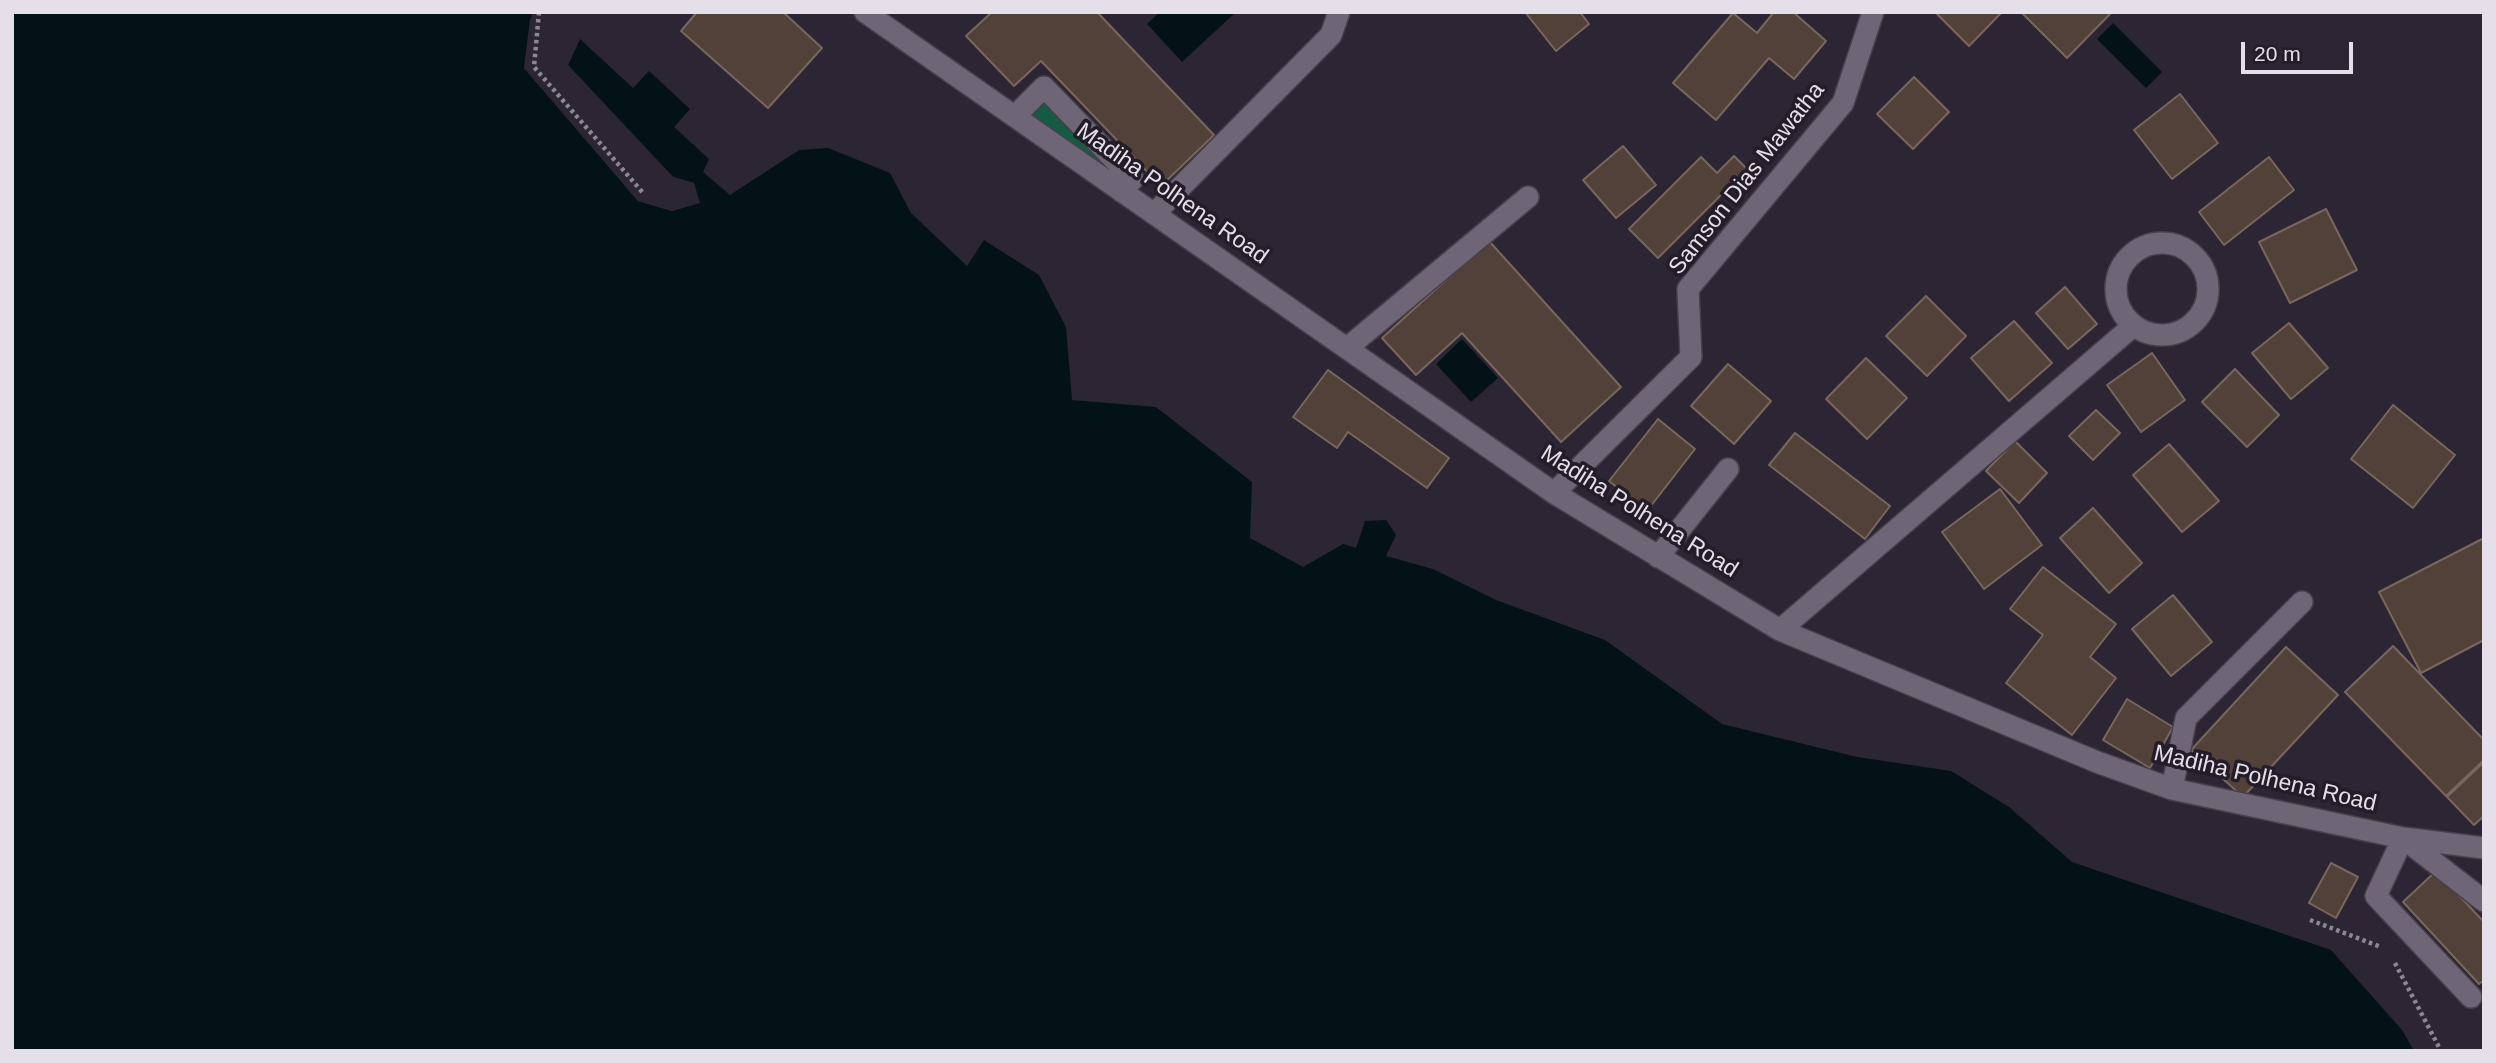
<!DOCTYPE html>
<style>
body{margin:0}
#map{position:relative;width:2496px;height:1063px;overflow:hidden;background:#2c2533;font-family:Arial,sans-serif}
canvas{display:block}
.frame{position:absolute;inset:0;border:14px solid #e4dfe8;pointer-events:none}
.scale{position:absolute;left:2241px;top:42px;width:112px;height:32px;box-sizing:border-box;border:4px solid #e4dfe8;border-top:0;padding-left:9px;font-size:21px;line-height:24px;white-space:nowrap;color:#e4dfe8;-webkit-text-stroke:5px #231c29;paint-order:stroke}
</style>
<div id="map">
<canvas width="2496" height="1063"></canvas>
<div class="frame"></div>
<div class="scale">20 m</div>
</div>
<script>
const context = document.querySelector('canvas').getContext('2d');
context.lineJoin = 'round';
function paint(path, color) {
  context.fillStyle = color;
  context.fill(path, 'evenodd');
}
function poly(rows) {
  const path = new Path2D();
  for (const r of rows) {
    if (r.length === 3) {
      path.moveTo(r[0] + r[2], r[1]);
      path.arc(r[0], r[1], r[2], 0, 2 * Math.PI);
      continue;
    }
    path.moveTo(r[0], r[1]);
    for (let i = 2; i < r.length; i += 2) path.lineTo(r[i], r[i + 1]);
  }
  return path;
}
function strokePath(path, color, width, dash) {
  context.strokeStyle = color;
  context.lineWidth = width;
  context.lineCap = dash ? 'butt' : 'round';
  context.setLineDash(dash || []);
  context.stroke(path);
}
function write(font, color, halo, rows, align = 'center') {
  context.font = font + ' Arial,sans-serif';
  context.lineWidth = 7;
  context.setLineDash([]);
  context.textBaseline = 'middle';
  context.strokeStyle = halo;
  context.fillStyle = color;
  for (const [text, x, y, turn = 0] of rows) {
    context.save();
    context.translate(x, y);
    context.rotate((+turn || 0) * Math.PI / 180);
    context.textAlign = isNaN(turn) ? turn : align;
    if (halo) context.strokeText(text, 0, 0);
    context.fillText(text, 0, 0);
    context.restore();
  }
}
paint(poly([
 [1045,101,1115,171,1111,175,1031,115]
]), '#155b42');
paint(poly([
 [12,12,532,12,524,68,638,201,672,211,699,203,694,183,673,177,568,65,580,39,633,88,649,71,690,109,674,127,709,159,703,172,730,195,799,150,828,148,890,173,911,213,967,266,984,240,1039,275,1066,327,1072,400,1156,407,1252,482,1250,538,1303,567,1343,544,1356,548,1365,521,1386,520,1396,535,1386,556,1433,569,1496,600,1605,640,1722,724,1857,757,1951,771,2009,807,2072,862,2331,950,2402,1030,2414,1051,12,1051],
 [1160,12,1236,12,1182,62,1147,24],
 [2113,23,2162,72,2146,88,2097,39],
 [1462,339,1498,378,1471,402,1436,364]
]), '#031216');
paint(poly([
 [535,15,528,67,640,198,672,208,695,200,691,186,671,180,565,67,565,64,578,37,580,39,568,65,673,177,694,183,700,203,672,211,638,201,524,68,530,19]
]), '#2c2533');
const building = poly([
 [697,12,783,12,822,48,768,108,681,31,697,12],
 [992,12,1097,12,1214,135,1161,186,1041,61,1014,86,966,36,992,12],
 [1525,12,1580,12,1589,24,1556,51,1525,12],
 [1774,12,1793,12,1826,41,1794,79,1769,58,1716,120,1673,83,1733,13,1757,33,1774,12],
 [1935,12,2002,12,1969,46,1935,12],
 [2021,12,2112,12,2067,58,2021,12],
 [1914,77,1949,112,1913,149,1877,114,1914,77],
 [2180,94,2218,143,2172,179,2134,130,2180,94],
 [1623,146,1656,185,1616,218,1583,180,1623,146],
 [1734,156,1747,169,1658,258,1629,229,1701,157,1717,173,1734,156],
 [2269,157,2294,190,2224,245,2199,212,2269,157],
 [2326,209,2357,270,2290,303,2259,242,2326,209],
 [1489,241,1621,387,1561,442,1462,333,1416,375,1382,338,1489,241],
 [2065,287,2097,324,2068,349,2036,313,2065,287],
 [1926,296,1966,336,1927,376,1886,336,1926,296],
 [2014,321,2052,363,2009,401,1971,358,2014,321],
 [2289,323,2328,368,2291,399,2252,353,2289,323],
 [2152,353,2185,400,2141,432,2107,385,2152,353],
 [1866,358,1907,398,1867,439,1826,399,1866,358],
 [1728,364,1771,401,1734,444,1691,406,1728,364],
 [2235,369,2279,415,2247,447,2202,402,2235,369],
 [1328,370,1449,458,1427,488,1348,432,1337,448,1293,417,1328,370],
 [2393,405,2455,455,2413,508,2351,459,2393,405],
 [2096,410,2120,433,2093,460,2069,436,2096,410],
 [1658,419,1695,449,1647,511,1609,481,1658,419],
 [1795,433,1890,506,1865,539,1769,465,1795,433],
 [2015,441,2047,473,2019,503,1986,471,2015,441],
 [2169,444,2219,501,2182,532,2133,475,2169,444],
 [2000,489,2042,545,1984,589,1942,532,2000,489],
 [2093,508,2142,563,2109,593,2060,538,2093,508],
 [2484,538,2484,640,2421,673,2379,592,2484,538],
 [2043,567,2116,624,2090,657,2116,678,2072,735,2006,683,2043,635,2010,609,2043,567],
 [2173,595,2212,642,2171,676,2132,629,2173,595],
 [2393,646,2484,740,2484,760,2446,796,2345,692,2393,646],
 [2286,647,2338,695,2243,797,2191,750,2286,647],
 [2127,699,2173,727,2150,768,2103,740,2127,699],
 [2484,762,2484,816,2474,825,2447,797,2484,762],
 [2331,863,2358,877,2336,918,2309,903,2331,863],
 [2436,871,2484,922,2484,980,2479,984,2403,902,2436,871]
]);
paint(building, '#514138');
strokePath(building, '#78675d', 2);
const minor = poly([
 [865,12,1554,493,1780,630,2097,762,2172,789,2403,838,2484,848],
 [1015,116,1044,87,1133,179,1121,191],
 [1154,214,1331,35,1339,12],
 [2162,289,46],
 [1347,348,1528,197],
 [1554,493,1691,357,1688,289,1843,103,1873,12],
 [1658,557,1728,469],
 [1780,630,2133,326],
 [2172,789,2186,718,2302,602],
 [2471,997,2376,896,2403,838,2484,901]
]);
strokePath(minor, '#47404b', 24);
strokePath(poly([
 [539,12,534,67,644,194],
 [2310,920,2381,947],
 [2395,963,2441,1051]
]), '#8c8792', 4.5, [3.5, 3.5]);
strokePath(minor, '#6e6676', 21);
write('23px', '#e4dfe8', '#231c29', [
 ["Samson Dias Mawatha",1747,179,-52],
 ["Madiha Polhena Road",1172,194,35],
 ["Madiha Polhena Road",1639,512,32],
 ["Madiha Polhena Road",2265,779,13]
]);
</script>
